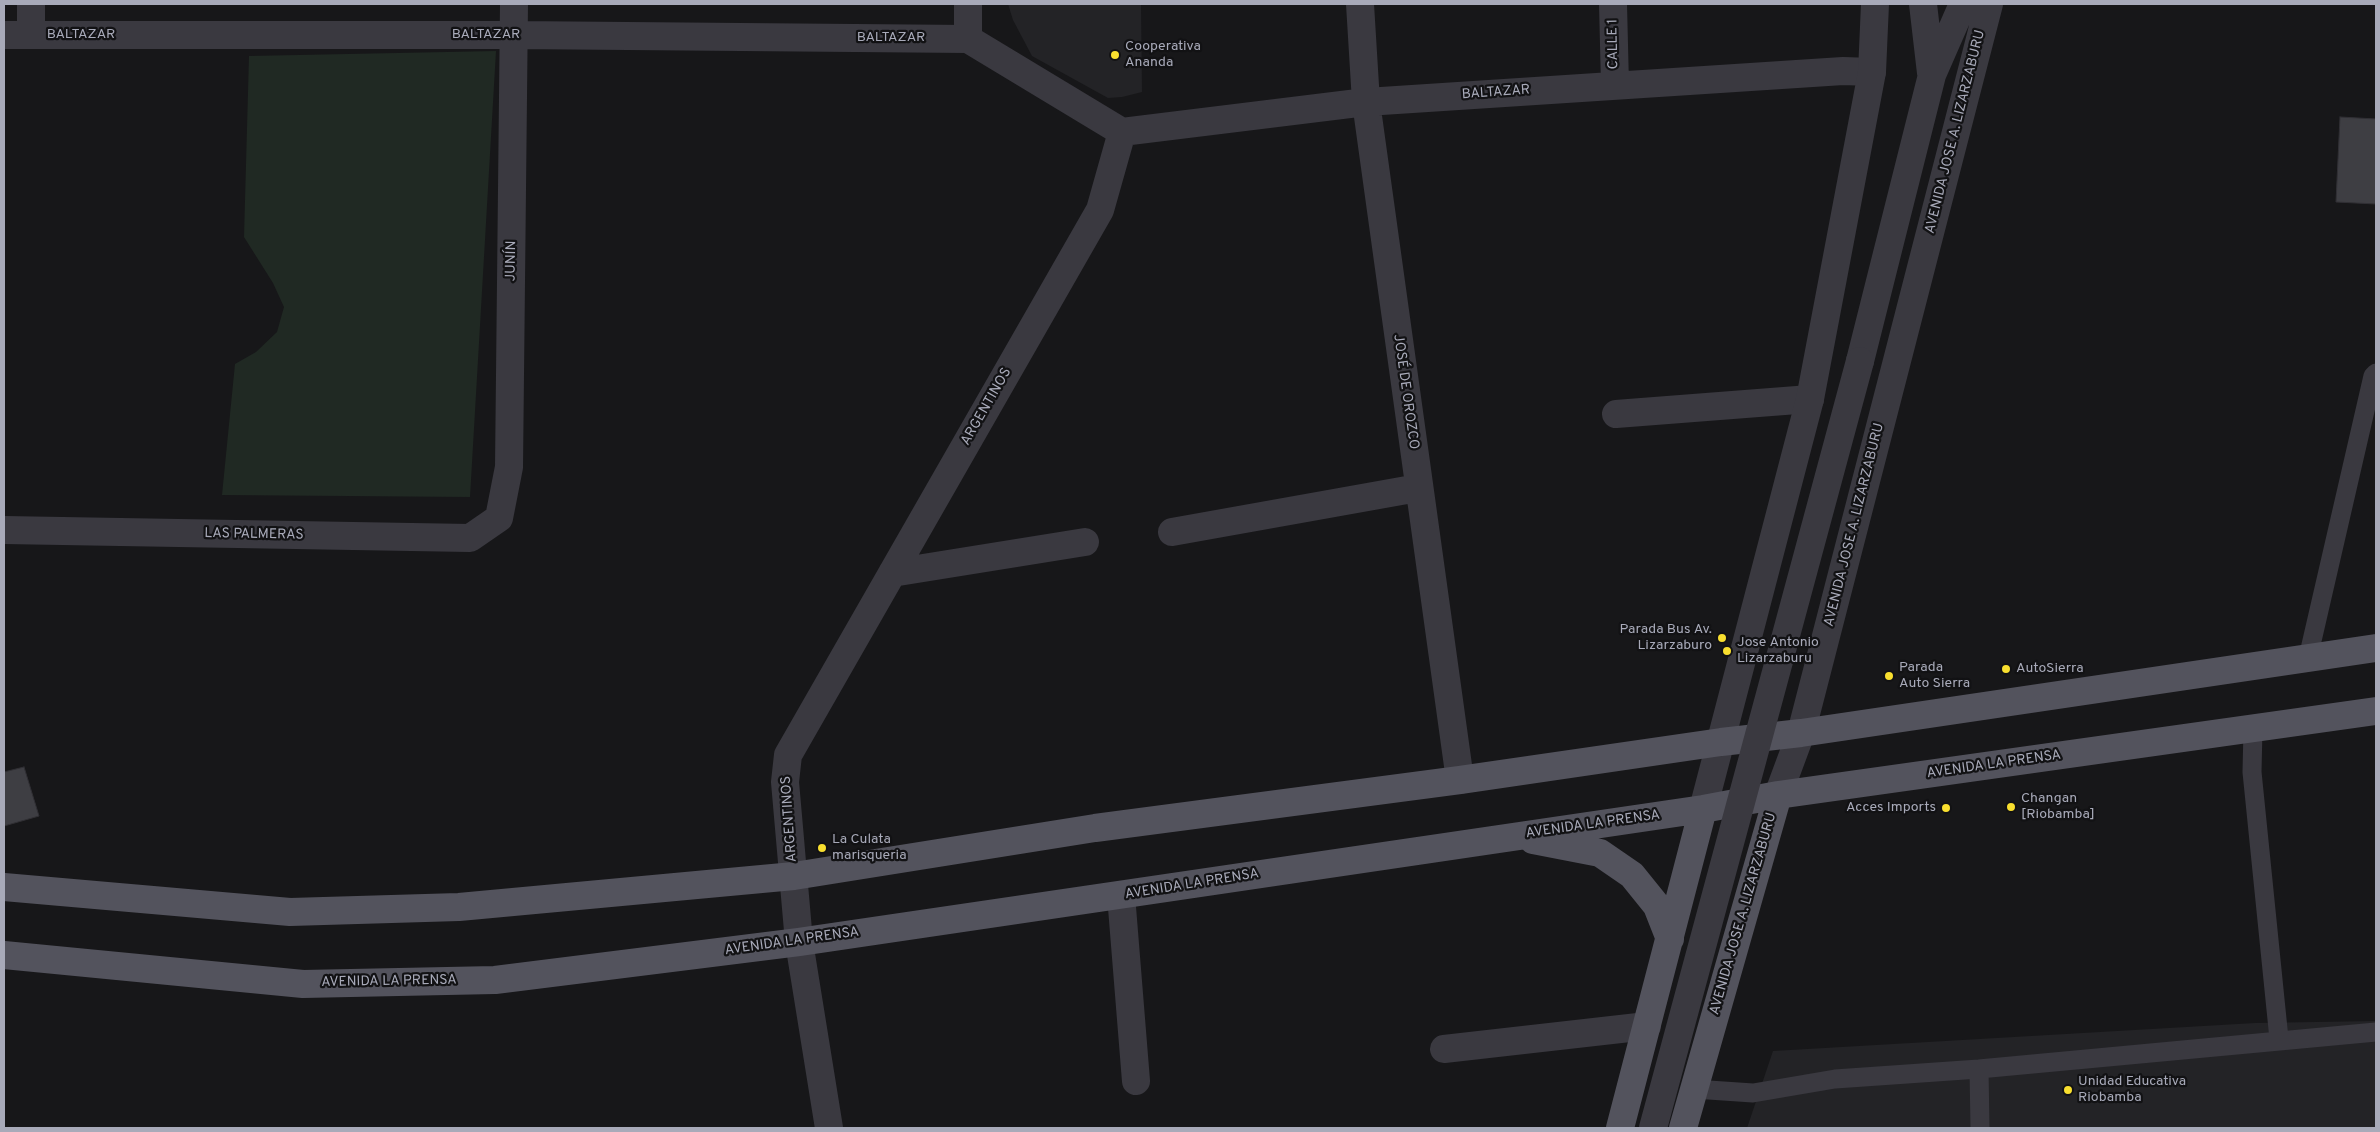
<!DOCTYPE html>
<meta charset="utf-8">
<style>
body{margin:0}
#map{position:relative;width:2380px;height:1132px;overflow:hidden;background:#171719;font-family:Overpass,sans-serif}
canvas{display:block}
.frame{position:absolute;inset:0;border:5px solid #a8aab9;pointer-events:none}
</style>
<div id="map">
<canvas width="2380" height="1132"></canvas>
<div class="frame"></div>
</div>
<script>
const context = document.querySelector('canvas').getContext('2d');
context.lineJoin = 'round';
function paint(path, color) {
  context.fillStyle = color;
  context.fill(path, 'evenodd');
}
function poly(rows) {
  const path = new Path2D();
  for (const r of rows) {
    path.moveTo(r[0], r[1]);
    for (let i = 2; i < r.length; i += 2) path.lineTo(r[i], r[i + 1]);
  }
  return path;
}
function strokePath(path, color, width, dash) {
  context.strokeStyle = color;
  context.lineWidth = width;
  context.lineCap = dash ? 'butt' : 'round';
  context.setLineDash(dash || []);
  context.stroke(path);
}
function write(font, color, halo, rows, align = 'center') {
  context.font = font + ' Overpass,sans-serif';
  context.lineWidth = 4.5;
  context.setLineDash([]);
  context.textBaseline = 'middle';
  context.strokeStyle = halo;
  context.fillStyle = color;
  for (const [text, x, y, turn = 0] of rows) {
    context.save();
    context.translate(x, y);
    context.rotate((+turn || 0) * Math.PI / 180);
    context.textAlign = isNaN(turn) ? turn : align;
    if (halo) context.strokeText(text, 0, 0);
    context.fillText(text, 0, 0);
    context.restore();
  }
}
paint(poly([
 [1008,4,1141,4,1142,92,1122,97,1108,98,1032,56,1013,20],
 [2376,1021,2376,1128,1747,1128,1773,1051,2255,1023]
]), '#232326');
paint(poly([
 [496,51,470,497,222,495,235,364,256,352,277,332,284,307,273,283,244,237,249,56]
]), '#202923');
const building = poly([
 [2340,117,2376,119,2376,204,2336,202,2340,117],
 [24,767,39,816,4,826,4,772,24,767]
]);
paint(building, '#3e3e43');
strokePath(building, '#313035', 1);
strokePath(poly([
 [2308,658,2373,376,2376,373],
 [2253,729,2252,772,2279,1039],
 [1979,1069,1980,1128],
 [1694,1089,1753,1093,1835,1079,1979,1069,2376,1032]
]), '#3a3940', 19);
strokePath(poly([
 [31,4,31,35],
 [968,4,968,39],
 [1360,4,1366,102,1460,780],
 [1613,4,1615,85],
 [4,35,515,35,968,39],
 [968,39,1122,132],
 [1122,132,1366,102,1843,71,1872,72],
 [1616,414,1810,399],
 [4,530,470,538,499,518,509,467,514,4],
 [1172,532,1418,488],
 [892,573,1085,542],
 [1121,895,1136,1081],
 [1444,1049,1647,1026],
 [829,1128,799,942,785,782,788,755,1100,210,1122,132]
]), '#3a3940', 28);
strokePath(poly([
 [1923,4,1931,73],
 [1860,361,1932,75,1963,4],
 [1778,795,1801,733,1989,4],
 [1703,809,1810,399,1872,72,1875,4]
]), '#3a3940', 28);
strokePath(poly([
 [1533,840,1600,853,1632,875,1657,906,1670,939],
 [4,887,290,912,459,907,794,876,1095,828,1460,780,1721,742,1801,733,2376,648],
 [4,955,303,984,495,980,799,942,1703,809,1778,795,2376,711],
 [1620,1128,1703,809],
 [1683,1128,1778,795]
]), '#53535d', 28);
strokePath(poly([
 [1653,1128,1860,361]
]), '#3a3940', 28);
for (const [x, y, r, color] of [
 [1115,55,5,"#f9df2f"],
 [1722,638,5,"#f9df2f"],
 [1727,651,5,"#f9df2f"],
 [2006,669,5,"#f9df2f"],
 [1889,676,5,"#f9df2f"],
 [2011,807,5,"#f9df2f"],
 [1946,808,5,"#f9df2f"],
 [822,848,5,"#f9df2f"],
 [2068,1090,5,"#f9df2f"]
]) {
  const dot = new Path2D();
  dot.arc(x, y, r, 0, 2 * Math.PI);
  context.fillStyle = color;
  context.fill(dot);
  strokePath(dot, '#121214', 2);
}
write('14px', '#a8aab9', '#121214', [
 ["BALTAZAR",81,35],
 ["BALTAZAR",486,35],
 ["BALTAZAR",891,38],
 ["CALLE 1",1614,44,-91],
 ["BALTAZAR",1496,93,-4],
 ["AVENIDA JOSE A. LIZARZABURU",1956,132,-76],
 ["JUNÍN",512,261,-89],
 ["JOSÉ DE OROZCO",1405,392,82],
 ["ARGENTINOS",987,407,-60],
 ["AVENIDA JOSE A. LIZARZABURU",1855,525,-76],
 ["LAS PALMERAS",254,535,1],
 ["AVENIDA LA PRENSA",1994,765,-8],
 ["ARGENTINOS",790,819,-94],
 ["AVENIDA LA PRENSA",1593,825,-8],
 ["AVENIDA LA PRENSA",1192,885,-9],
 ["AVENIDA JOSE A. LIZARZABURU",1744,914,-74],
 ["AVENIDA LA PRENSA",792,942,-8],
 ["AVENIDA LA PRENSA",389,982,-1]
]);
write('14px', '#a8aab9', '#121214', [
 ["Cooperativa",1125,47],
 ["Ananda",1125,63],
 ["Parada Bus Av.",1712,630,"right"],
 ["Lizarzaburo",1712,646,"right"],
 ["Jose Antonio",1737,643],
 ["Lizarzaburu",1737,659],
 ["Parada",1899,668],
 ["Auto Sierra",1899,684],
 ["AutoSierra",2016,669],
 ["Changan",2021,799],
 ["[Riobamba]",2021,815],
 ["Acces Imports",1936,808,"right"],
 ["La Culata",832,840],
 ["marisqueria",832,856],
 ["Unidad Educativa",2078,1082],
 ["Riobamba",2078,1098]
], 'left');
</script>
